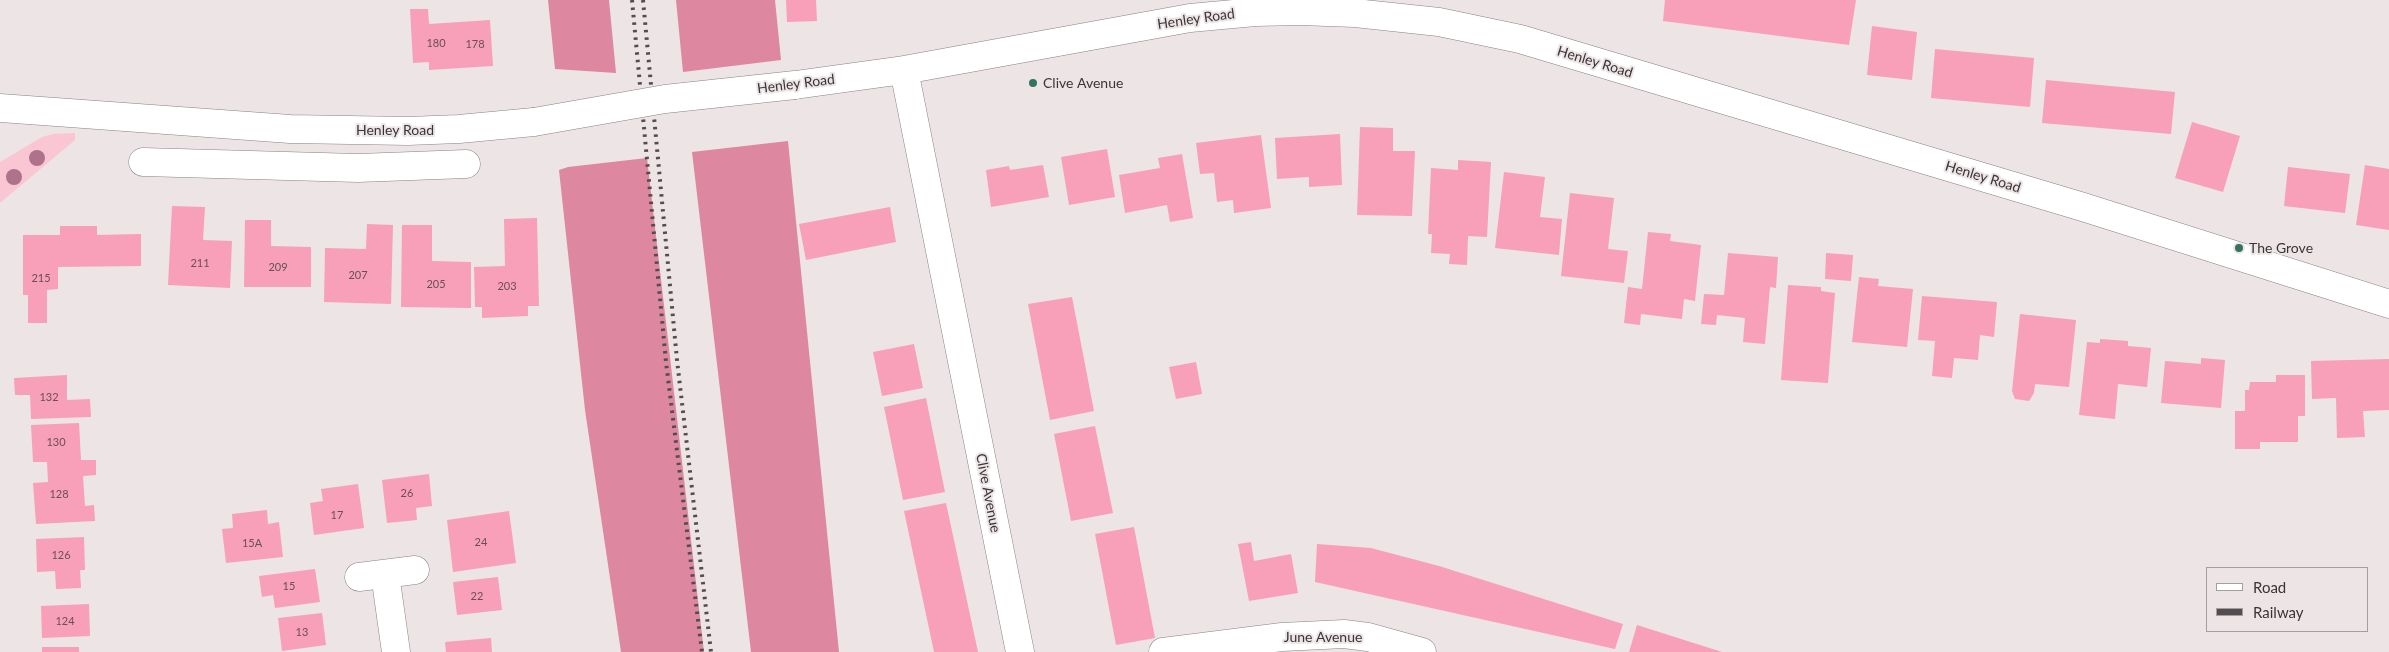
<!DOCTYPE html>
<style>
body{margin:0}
#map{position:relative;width:2389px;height:652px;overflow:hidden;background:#ede4e6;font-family:Lato,sans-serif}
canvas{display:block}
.legend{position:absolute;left:2206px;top:567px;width:162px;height:65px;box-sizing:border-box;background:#ede4e6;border:1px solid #a59ea0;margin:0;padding:6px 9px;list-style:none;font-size:15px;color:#393536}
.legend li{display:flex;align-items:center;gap:10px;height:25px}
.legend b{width:25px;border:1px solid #a59ea0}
</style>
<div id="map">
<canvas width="2389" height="652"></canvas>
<ul class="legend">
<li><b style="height:6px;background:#fff"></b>Road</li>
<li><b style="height:6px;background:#524d4e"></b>Railway</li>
</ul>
</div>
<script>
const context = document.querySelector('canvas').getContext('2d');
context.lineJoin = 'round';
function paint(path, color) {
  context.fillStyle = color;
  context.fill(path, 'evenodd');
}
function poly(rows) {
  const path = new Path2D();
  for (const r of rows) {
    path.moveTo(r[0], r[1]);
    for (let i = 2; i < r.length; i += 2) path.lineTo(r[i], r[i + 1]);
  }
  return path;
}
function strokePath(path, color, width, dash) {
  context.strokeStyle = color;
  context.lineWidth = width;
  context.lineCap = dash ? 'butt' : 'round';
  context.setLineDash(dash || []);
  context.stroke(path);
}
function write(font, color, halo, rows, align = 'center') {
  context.font = font + ' Lato,sans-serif';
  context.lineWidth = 4;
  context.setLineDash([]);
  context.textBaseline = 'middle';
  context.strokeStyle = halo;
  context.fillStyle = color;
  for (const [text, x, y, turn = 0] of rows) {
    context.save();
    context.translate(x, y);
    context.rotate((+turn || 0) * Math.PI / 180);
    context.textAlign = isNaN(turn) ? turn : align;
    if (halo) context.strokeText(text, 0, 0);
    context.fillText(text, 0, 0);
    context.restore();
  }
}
paint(poly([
 [75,133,75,140,0,203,0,162,42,137,53,134]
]), '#fbc6d4');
paint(poly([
 [548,0,609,0,616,73,555,69],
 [676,0,775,0,781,60,683,72],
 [788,141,839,652,751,652,692,152],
 [647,158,704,652,621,652,585,410,559,170,568,167]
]), '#dd87a1');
paint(poly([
 [786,0,816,0,817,21,787,22],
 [1665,0,1856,0,1849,45,1663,21],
 [410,9,428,9,429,24,490,20,493,66,429,70,429,62,413,63],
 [1872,26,1917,32,1912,80,1867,75],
 [1935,49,2034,58,2030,107,1931,98],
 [2046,80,2175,92,2171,134,2042,123],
 [2192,122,2240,136,2223,192,2175,178],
 [1360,127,1393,128,1393,151,1415,151,1412,216,1357,215],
 [1340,134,1342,185,1309,187,1309,177,1277,179,1275,138],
 [1261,135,1271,208,1234,213,1233,200,1217,202,1214,173,1200,174,1196,143],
 [1107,149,1115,197,1069,205,1061,157],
 [1182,154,1193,218,1170,222,1167,205,1125,213,1119,175,1160,168,1158,158],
 [1458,160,1491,162,1487,237,1468,236,1467,265,1449,264,1450,254,1431,253,1432,234,1428,234,1431,168,1458,170],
 [1043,165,1049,197,991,207,986,170,1009,166,1010,170],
 [2365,165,2389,169,2389,230,2356,225],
 [2288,167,2350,174,2345,213,2284,206],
 [1504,172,1545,177,1540,217,1562,219,1559,255,1495,248],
 [1570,193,1614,198,1608,249,1628,251,1624,283,1561,276],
 [172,206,205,207,203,240,232,241,230,288,168,285],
 [890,207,896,242,806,260,799,224],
 [537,218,539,306,528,306,528,316,482,318,482,307,475,307,474,267,505,266,504,219],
 [245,220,271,220,271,246,311,247,311,287,244,287],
 [367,224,393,225,391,304,324,302,325,248,366,249],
 [402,225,432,225,432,261,471,262,471,308,401,307],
 [60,226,97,226,97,235,141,234,141,266,58,267,58,289,47,290,47,323,28,323,28,295,23,295,23,235,60,235],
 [1648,232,1671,234,1670,241,1701,245,1695,301,1684,299,1682,319,1641,314,1640,325,1624,323,1628,287,1642,289],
 [1728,253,1778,257,1776,288,1770,287,1765,344,1743,342,1745,318,1717,315,1716,325,1701,324,1704,294,1724,295],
 [1826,253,1853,255,1851,281,1825,279],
 [1859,277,1879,279,1878,286,1913,289,1907,347,1852,342],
 [1788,285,1821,287,1821,291,1835,293,1828,383,1781,380],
 [1922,296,1997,302,1994,337,1980,335,1978,360,1954,358,1952,378,1932,376,1935,341,1918,340],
 [1072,297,1094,411,1050,420,1028,304],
 [2020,314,2076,320,2069,387,2035,384,2034,393,2029,401,2015,399,2012,391],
 [2100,339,2128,341,2128,346,2151,348,2147,387,2118,384,2115,419,2079,415,2087,342,2100,343],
 [914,344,923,388,882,396,873,352],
 [2201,358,2225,360,2221,408,2161,403,2165,361,2201,364],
 [2389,359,2389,410,2363,411,2365,437,2337,438,2336,398,2312,399,2311,361],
 [1196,362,1202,394,1176,399,1169,367],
 [67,375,67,400,90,399,91,417,31,419,30,395,15,395,14,378],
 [2276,375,2305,375,2305,416,2298,416,2298,442,2260,442,2260,449,2235,449,2235,411,2245,411,2245,390,2249,390,2250,382,2276,382],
 [926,398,945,492,903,500,884,407],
 [79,423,81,460,96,460,96,475,83,476,85,506,94,505,95,521,36,524,33,483,48,482,47,462,33,462,31,425],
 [1095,426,1113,513,1071,521,1054,434],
 [429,474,432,506,416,508,417,520,387,523,382,480],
 [358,484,364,528,314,535,310,503,323,501,321,489],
 [946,503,978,652,934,652,904,511],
 [267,510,268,524,279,522,283,557,226,563,222,529,233,528,232,514],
 [509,511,516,563,453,572,447,520],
 [1134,527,1155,638,1116,645,1095,534],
 [84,537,85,570,80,570,81,588,56,589,55,571,37,572,36,539],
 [1251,542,1254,561,1291,554,1298,593,1249,601,1238,544],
 [1317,544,1371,548,1439,566,1623,624,1615,649,1315,582],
 [315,569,320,602,275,608,273,595,262,597,259,576],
 [498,577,502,610,457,615,453,582],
 [89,604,90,636,42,638,41,606],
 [322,613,326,645,282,651,278,618],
 [1637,625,1722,652,1629,652],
 [491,638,492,652,446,652,445,642],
 [42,647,79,647,79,652,42,652]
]), '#f89fb9');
const minor = poly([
 [904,70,1020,652],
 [795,85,904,70,1190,18,1255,12,1300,11,1355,13,1439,22,1520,39,2083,207,2389,304],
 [0,108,290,129,408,131,459,129,534,122],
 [143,162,358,168,466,164],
 [385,574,396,652],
 [359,577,415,570],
 [1163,652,1282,637,1344,634,1368,637,1422,652]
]);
strokePath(minor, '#898183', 29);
strokePath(minor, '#fff', 28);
strokePath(poly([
 [632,0,666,362,702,652],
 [643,0,677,360,711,652]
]), '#524d4e', 4, [2.5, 5]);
const minorBridge = poly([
 [534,122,665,99,795,85]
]);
strokePath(minorBridge, '#898183', 29, []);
strokePath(minorBridge, '#fff', 28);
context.fillStyle = '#ae728b';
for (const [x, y] of [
 [37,158],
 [14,177]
]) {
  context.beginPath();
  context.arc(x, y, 8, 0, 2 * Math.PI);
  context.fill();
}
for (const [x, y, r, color] of [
 [1033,83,5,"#347361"],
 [2239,248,5,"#347361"]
]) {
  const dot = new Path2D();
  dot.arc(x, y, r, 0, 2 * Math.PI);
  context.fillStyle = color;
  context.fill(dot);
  strokePath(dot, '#ede4e6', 2);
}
write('11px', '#695057', null, [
 ["180",436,43],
 ["178",475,44],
 ["211",200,263],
 ["209",278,267],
 ["207",358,275],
 ["215",41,278],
 ["205",436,284],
 ["203",507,286],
 ["132",49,397],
 ["130",56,442],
 ["26",407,493],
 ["128",59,494],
 ["17",337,515],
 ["24",481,542],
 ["15A",252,543],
 ["126",61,555],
 ["15",289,586],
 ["22",477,596],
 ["124",65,621],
 ["13",302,632]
]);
write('14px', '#393536', '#ede4e6', [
 ["Henley Road",1196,19,-8],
 ["Henley Road",1595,62,17],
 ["Henley Road",796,84,-7],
 ["Henley Road",395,130],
 ["Henley Road",1983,177,17],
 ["Clive Avenue",988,493,79],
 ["June Avenue",1323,637]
]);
write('14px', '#393536', '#ede4e6', [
 ["Clive Avenue",1043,83],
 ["The Grove",2249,248]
], 'left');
</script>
